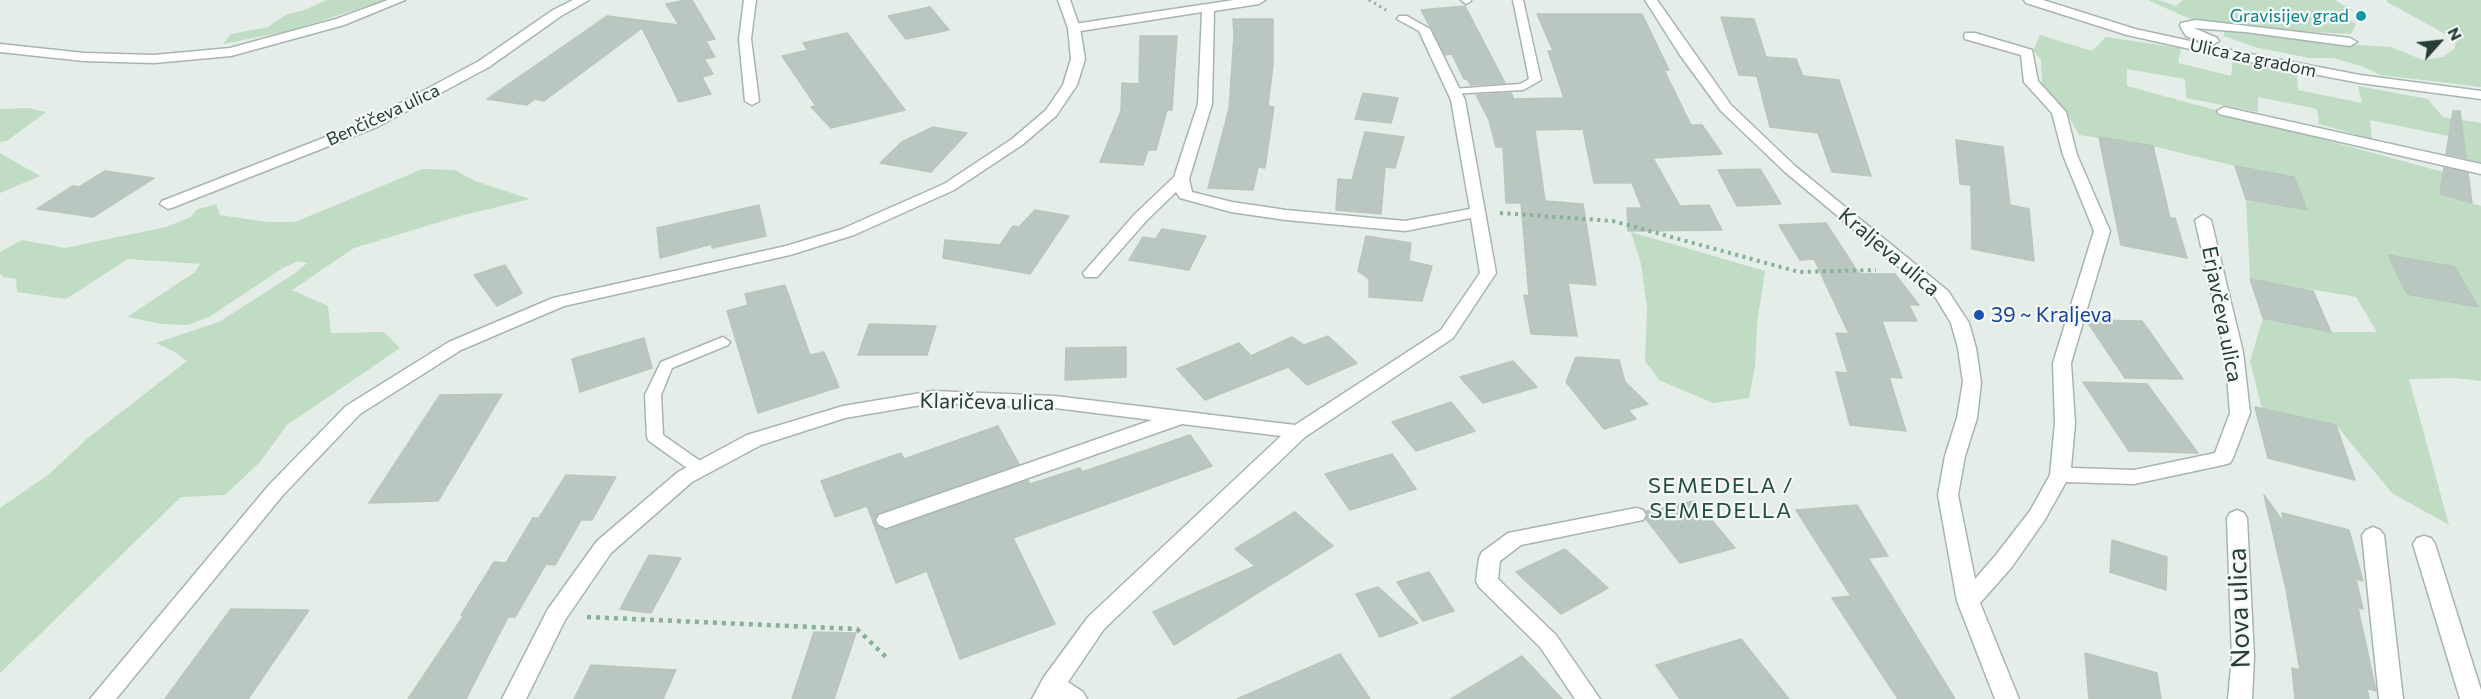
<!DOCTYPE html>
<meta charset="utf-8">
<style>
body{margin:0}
#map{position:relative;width:2481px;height:699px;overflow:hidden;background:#e5ede8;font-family:Commissioner,sans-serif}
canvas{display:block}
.north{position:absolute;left:2409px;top:12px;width:60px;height:60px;-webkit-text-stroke:4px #f5f9f7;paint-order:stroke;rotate:63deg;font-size:16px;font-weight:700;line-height:24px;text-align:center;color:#253d34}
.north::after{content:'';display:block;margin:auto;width:21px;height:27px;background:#253d34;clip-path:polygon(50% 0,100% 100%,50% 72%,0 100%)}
</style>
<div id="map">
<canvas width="2481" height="699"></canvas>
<div class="north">N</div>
</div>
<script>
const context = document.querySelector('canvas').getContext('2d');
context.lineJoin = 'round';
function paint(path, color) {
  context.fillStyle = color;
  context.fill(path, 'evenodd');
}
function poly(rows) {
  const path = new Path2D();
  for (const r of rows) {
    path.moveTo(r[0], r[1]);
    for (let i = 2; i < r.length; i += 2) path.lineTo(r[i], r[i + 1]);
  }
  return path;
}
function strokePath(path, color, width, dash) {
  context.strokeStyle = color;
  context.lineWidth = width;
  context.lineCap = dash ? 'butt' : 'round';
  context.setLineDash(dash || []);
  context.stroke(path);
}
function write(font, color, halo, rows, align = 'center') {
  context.font = font + ' Commissioner,sans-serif';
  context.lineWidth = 4.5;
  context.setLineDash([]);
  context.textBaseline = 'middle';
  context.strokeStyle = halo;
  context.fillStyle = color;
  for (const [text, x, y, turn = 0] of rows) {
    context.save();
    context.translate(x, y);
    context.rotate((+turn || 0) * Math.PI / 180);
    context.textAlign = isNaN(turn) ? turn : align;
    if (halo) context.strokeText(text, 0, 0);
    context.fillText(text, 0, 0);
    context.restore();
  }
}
paint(poly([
 [326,0,386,0,289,31,223,44,231,34,268,27,286,15,307,9],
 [2148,0,2158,0,2176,6,2183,0,2334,0,2353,10,2333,12,2356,24,2351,34,2292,31,2190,19],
 [2387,0,2481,0,2481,87,2381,75,2361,66,2334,58,2310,58,2258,48,2224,36,2224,31,2250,31,2324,43,2391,47,2423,60,2443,57,2455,48,2456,40,2387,2],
 [2040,35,2092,51,2106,37,2181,48,2178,63,2231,76,2233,59,2297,75,2298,90,2362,103,2358,86,2428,99,2443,117,2481,123,2481,164,2466,159,2463,139,2370,120,2372,139,2319,124,2317,109,2258,97,2258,112,2186,98,2185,79,2127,69,2127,86,2443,172,2440,194,2481,206,2481,381,2455,378,2409,379,2449,525,2392,493,2336,425,2262,409,2250,361,2263,318,2331,332,2377,332,2356,297,2250,279,2246,199,2307,210,2294,177,2235,166,2153,146,2079,135,2066,112,2042,84,2041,60,2033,50],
 [2388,256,2455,267,2477,306,2408,294],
 [28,108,46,112,7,141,0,142,0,109],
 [0,153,40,176,0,193],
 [423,169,455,170,475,181,530,199,456,217,354,248,292,290,328,306,331,333,384,332,400,348,287,425,260,462,225,495,181,497,0,673,0,508,48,475,88,438,187,361,175,352,156,343,219,322,294,274,307,263,298,261,283,268,209,317,187,325,163,324,127,317,195,272,200,264,128,259,66,299,17,292,16,279,4,277,0,274,0,252,22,240,65,248,166,227,191,217,196,210,216,204,220,215,267,222,295,222],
 [1631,232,1765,271,1757,324,1755,367,1749,398,1713,403,1659,380,1645,361,1647,309,1641,264]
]), '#c0dcc4');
const building = poly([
 [686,0,692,0,715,39,706,41,715,57,704,59,713,74,702,77,711,94,679,102,642,28,544,101,535,99,527,105,487,99,607,16,679,25,666,4,686,0],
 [1465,6,1505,83,1471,85,1467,79,1464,79,1452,54,1445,55,1421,10,1465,6],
 [930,7,949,30,906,39,888,16,930,7],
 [1537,14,1642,14,1669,70,1664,70,1691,125,1702,125,1722,154,1653,158,1680,206,1709,205,1722,230,1628,231,1627,208,1642,208,1632,183,1594,183,1583,129,1535,130,1545,201,1583,204,1596,285,1568,283,1577,336,1531,334,1524,295,1529,296,1521,203,1506,203,1503,147,1496,147,1489,120,1476,95,1511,93,1514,99,1564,98,1548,51,1553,51,1537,14],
 [1721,17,1754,19,1766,57,1796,59,1803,76,1839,80,1871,176,1832,172,1818,133,1770,127,1757,76,1739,75,1721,17],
 [1233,19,1273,19,1273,65,1268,106,1274,107,1265,168,1258,167,1253,190,1208,188,1229,109,1234,36,1233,19],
 [847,33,905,110,831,128,811,107,816,106,782,56,808,50,803,43,847,33],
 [1140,36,1177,36,1172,110,1167,110,1156,150,1148,150,1143,165,1100,162,1121,111,1122,83,1139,84,1140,36],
 [1363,93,1398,98,1391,123,1355,119,1363,93],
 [2453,111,2460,111,2466,158,2446,154,2453,111],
 [933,127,967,133,931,172,880,163,902,142,933,127],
 [1365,132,1404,137,1395,168,1385,167,1381,214,1336,210,1338,179,1352,180,1365,132],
 [2099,137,2153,146,2170,218,2175,218,2187,258,2121,245,2099,137],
 [1956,140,2003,147,2010,205,2029,209,2034,261,1972,249,1971,185,1960,184,1956,140],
 [2235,166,2294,177,2307,210,2246,199,2235,166],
 [2444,168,2468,173,2472,203,2440,194,2444,168],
 [1760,169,1781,204,1737,206,1718,170,1760,169],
 [105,171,154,178,93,217,37,209,73,186,79,187,105,171],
 [759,205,766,236,712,248,712,244,660,258,657,228,759,205],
 [1035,210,1069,216,1030,274,943,258,945,240,1000,245,1013,226,1019,227,1035,210],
 [1826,223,1859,274,1895,274,1919,305,1909,305,1917,321,1882,321,1902,378,1889,377,1906,431,1850,425,1836,372,1848,373,1836,333,1849,334,1814,259,1800,260,1779,225,1826,223],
 [1162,229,1206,236,1189,270,1129,260,1143,237,1156,239,1162,229],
 [1366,236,1411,243,1409,261,1432,266,1422,301,1369,297,1369,279,1358,271,1366,236],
 [2388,255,2455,267,2478,307,2407,294,2388,255],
 [505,265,522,293,497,306,474,275,505,265],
 [2250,279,2313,291,2331,332,2263,318,2250,279],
 [785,285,810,355,824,352,839,387,758,413,727,311,748,305,745,294,785,285],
 [2086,320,2142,321,2183,379,2125,378,2086,320],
 [869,324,936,326,927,355,858,355,869,324],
 [1328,336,1357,363,1307,385,1288,367,1205,400,1177,369,1239,343,1251,356,1292,337,1304,345,1328,336],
 [644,338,652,368,580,392,572,359,644,338],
 [1126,347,1126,377,1065,380,1066,348,1126,347],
 [1576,357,1619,360,1625,382,1648,404,1628,410,1636,419,1604,429,1566,382,1576,357],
 [1513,361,1537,387,1483,403,1460,377,1513,361],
 [2083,382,2147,384,2198,453,2129,451,2083,382],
 [502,394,438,501,369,503,440,395,502,394],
 [1451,402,1475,431,1416,451,1392,422,1451,402],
 [2255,407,2336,425,2355,480,2268,458,2255,407],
 [998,426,1019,464,878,513,874,519,877,526,887,530,1028,480,1030,484,1080,468,1082,472,1190,435,1212,466,1013,538,1055,624,960,659,927,571,896,583,867,506,835,517,821,481,901,453,904,459,998,426],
 [1392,454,1416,489,1350,510,1325,474,1392,454],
 [566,475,616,477,592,520,581,520,555,565,546,564,515,617,508,617,466,699,408,699,464,615,461,615,494,562,506,563,533,518,539,518,566,475],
 [2264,495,2284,523,2282,513,2349,530,2363,581,2356,579,2363,609,2358,608,2376,691,2367,688,2369,699,2295,699,2292,668,2300,670,2286,589,2264,495],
 [1694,501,1697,519,1710,518,1735,548,1680,563,1646,519,1646,511,1694,501],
 [1857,505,1888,556,1868,558,1955,699,1898,699,1832,598,1851,596,1796,510,1857,505],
 [1295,512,1333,546,1174,645,1153,612,1255,566,1235,549,1295,512],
 [2112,540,2167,557,2166,590,2110,572,2112,540],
 [1565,549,1608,588,1561,614,1516,572,1565,549],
 [649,555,681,558,651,613,620,609,649,555],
 [1429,572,1454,611,1423,621,1397,582,1429,572],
 [1378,587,1418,623,1380,637,1356,594,1378,587],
 [231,609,309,610,248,699,165,699,231,609],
 [814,632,856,633,834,699,792,699,814,632],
 [1741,639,1789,699,1680,699,1656,665,1741,639],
 [2085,653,2157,673,2161,699,2089,699,2085,653],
 [1340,654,1370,699,1237,699,1340,654],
 [1522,656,1562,699,1451,699,1522,656],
 [591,665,676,670,663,699,574,699,591,665]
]);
paint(building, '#bac7c1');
strokePath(building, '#b8c6be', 1.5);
const service = poly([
 [1461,0,1471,0,1471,1,1466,4,1461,0],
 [1513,0,1523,0,1541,80,1523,90,1449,94,1449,90,1453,89,1520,84,1529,79,1513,0],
 [723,337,730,342,728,345,672,368,661,395,663,435,706,465,708,469,706,473,700,475,694,473,649,441,647,437,645,395,661,362,723,337]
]);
const minor = poly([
 [388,0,405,0,344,25,231,56,154,63,84,61,0,52,0,44,84,53,154,55,230,48,336,19,388,0],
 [573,0,589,0,561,16,489,67,377,127,174,207,168,209,160,204,162,201,367,121,479,61,553,10,573,0],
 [744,0,756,0,751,39,759,101,752,105,745,101,739,39,744,0],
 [1234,0,1265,0,1259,4,1214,11,1212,104,1189,179,1192,192,1232,202,1286,210,1405,221,1470,209,1451,100,1419,31,1397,19,1399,16,1407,16,1430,29,1465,100,1496,273,1453,338,1305,437,1104,629,1068,682,1083,692,1087,699,1032,699,1044,677,1088,617,1281,436,1182,424,886,528,879,525,876,520,879,515,1152,420,1055,408,933,403,845,418,761,445,692,482,611,553,565,620,526,699,502,699,548,609,597,541,678,472,747,435,843,406,933,391,1055,396,1295,425,1441,330,1480,273,1471,218,1405,231,1286,220,1231,212,1180,198,1176,192,1147,220,1097,277,1085,277,1083,273,1135,214,1174,177,1198,104,1202,12,1074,32,1068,28,1074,24,1234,0],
 [1645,0,1657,0,1731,105,1795,166,1948,291,1969,323,1976,348,1981,382,1977,418,1965,456,1958,495,1975,579,1995,556,2030,511,2050,475,2055,423,2053,363,2094,231,2063,155,2052,113,2024,82,2021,55,1965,39,1964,36,1965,33,1975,33,2032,50,2038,81,2066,112,2077,155,2110,231,2071,363,2075,423,2071,468,2134,470,2215,453,2230,413,2225,352,2195,220,2203,215,2211,220,2243,352,2250,413,2233,458,2230,463,2223,465,2134,484,2066,482,2044,521,2011,568,1980,603,2019,699,1995,699,1957,601,1938,495,1945,456,1957,418,1963,382,1958,348,1951,323,1936,298,1785,172,1721,111,1680,55,1645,0],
 [2024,0,2043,0,2135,29,2240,52,2360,75,2481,91,2481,99,2360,83,2240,60,2127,35,2026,3,2024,0],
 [2196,20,2350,38,2357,42,2350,46,2245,32,2194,28,2217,38,2219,41,2212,45,2186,36,2180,26,2181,23,2196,20],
 [2224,107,2481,164,2481,174,2219,114,2217,111,2224,107],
 [1636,508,1643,510,1646,515,1643,520,1521,545,1500,561,1498,579,1556,635,1600,699,1575,699,1540,647,1479,587,1476,581,1479,558,1482,552,1508,533,1636,508],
 [2237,510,2244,513,2247,518,2254,657,2252,699,2228,699,2232,657,2227,518,2230,513,2237,510],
 [2373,527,2380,530,2384,535,2403,699,2379,699,2362,535,2366,530,2373,527],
 [2424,536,2431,538,2435,544,2481,690,2481,699,2460,699,2413,544,2417,538,2424,536]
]);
const tertiary = poly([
 [1058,0,1070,0,1080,28,1085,59,1077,85,1056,116,1022,145,954,190,854,235,790,255,564,306,461,350,360,414,283,495,116,699,90,699,269,485,346,406,449,342,553,298,786,246,842,229,944,184,1012,139,1046,110,1063,85,1071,59,1068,28,1058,0]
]);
strokePath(service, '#a8b5ae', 3);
strokePath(minor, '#a8b5ae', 3);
strokePath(tertiary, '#a8b5ae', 3);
strokePath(poly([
 [1369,0,1386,10]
]), '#88ae9d', 3, [2, 4]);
strokePath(poly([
 [1500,213,1613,221,1799,272,1876,270]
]), '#88ae9d', 4, [3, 4.5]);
strokePath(poly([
 [587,617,857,629,888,659]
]), '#88ae9d', 4.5, [4, 5]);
paint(service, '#fff');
paint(minor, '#fff');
paint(tertiary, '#fff');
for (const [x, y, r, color] of [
 [2361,16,6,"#0f9aa8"],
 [1979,315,6,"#1a4fb4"]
]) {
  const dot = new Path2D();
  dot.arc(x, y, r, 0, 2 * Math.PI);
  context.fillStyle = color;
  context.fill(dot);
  strokePath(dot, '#f5f9f7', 2);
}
write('18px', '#0d838f', '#f5f9f7', [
 ["Gravisijev grad",2349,16]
], 'right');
write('18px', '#253d34', '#f5f9f7', [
 ["Ulica za gradom",2253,58,12],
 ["Benčičeva ulica",383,115,-25]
]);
write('21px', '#253d34', '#f5f9f7', [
 ["Kraljeva ulica",1889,252,40],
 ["Erjavčeva ulica",2222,314,79],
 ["Klaričeva ulica",987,402,1]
]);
write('21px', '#164399', '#f5f9f7', [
 ["39 ~ Kraljeva",1991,315]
], 'left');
context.letterSpacing = '1.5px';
write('22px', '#234e3e', '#f5f9f7', [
 ["SEMEDELA /",1721,486],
 ["SEMEDELLA",1721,511]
]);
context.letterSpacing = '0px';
write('26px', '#253d34', '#f5f9f7', [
 ["Nova ulica",2239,608,-92]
]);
</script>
